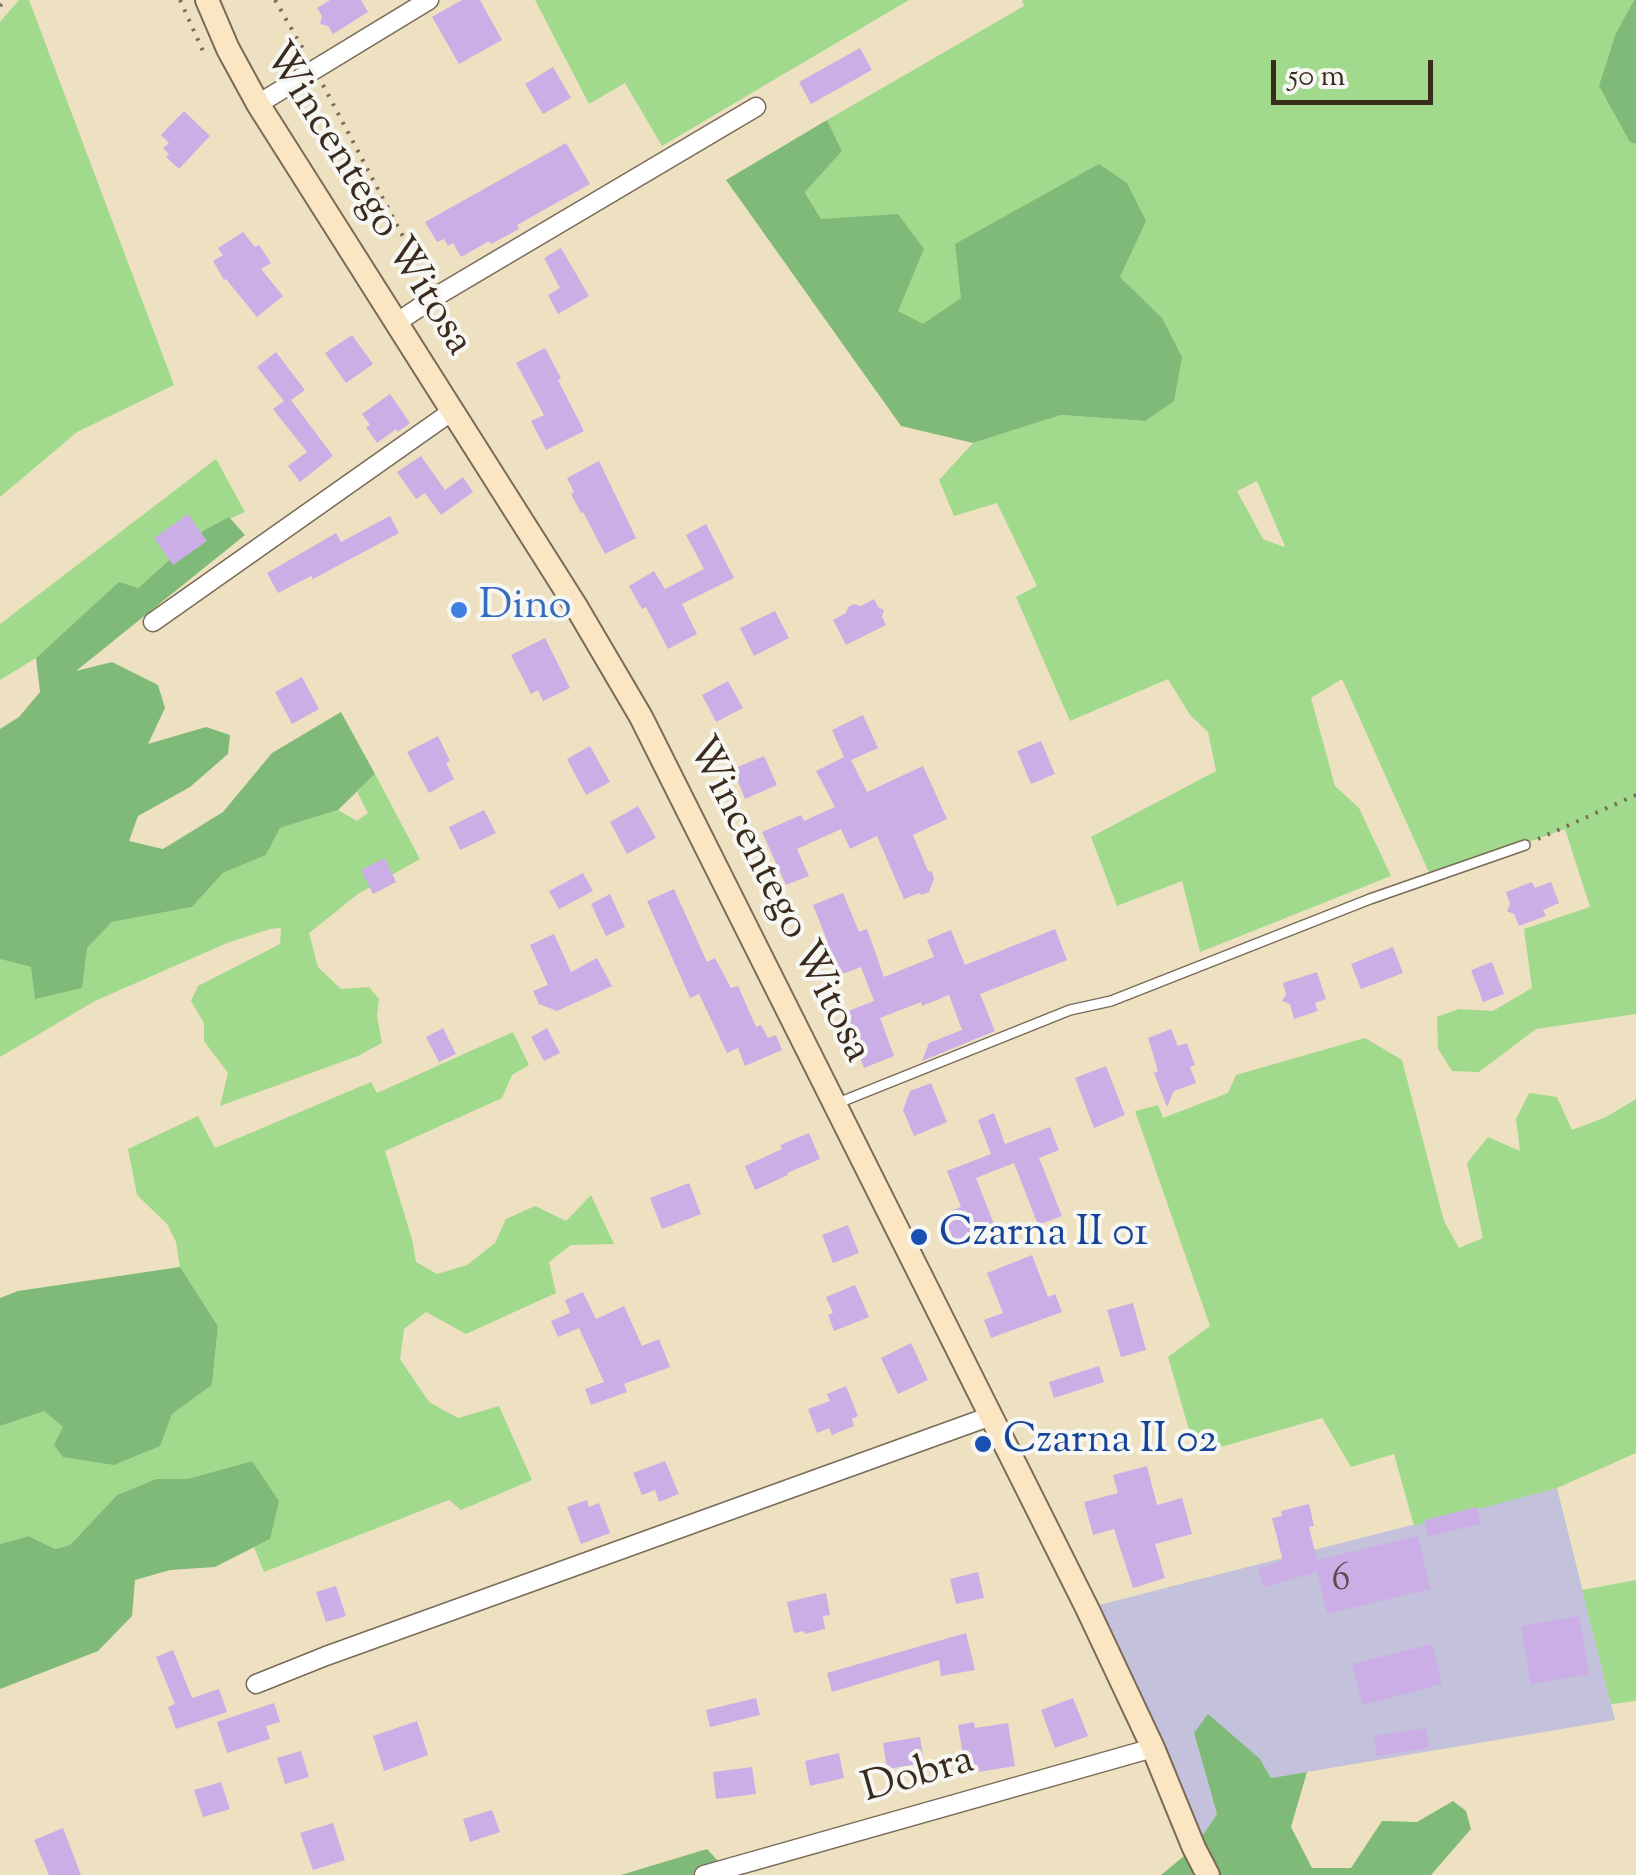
<!DOCTYPE html>
<style>
body{margin:0}
#map{position:relative;width:1636px;height:1875px;overflow:hidden;background:#ede1c2;font-family:"Sorts Mill Goudy",serif}
canvas{display:block}
.scale{position:absolute;left:1271px;top:60px;width:162px;height:45px;box-sizing:border-box;border:5px solid #3b2a1e;border-top:0;padding-left:12px;font-size:30px;line-height:35px;white-space:nowrap;color:#3b2a1e;-webkit-text-stroke:8px #f6f6f2;paint-order:stroke}
</style>
<div id="map">
<canvas width="1636" height="1875"></canvas>
<div class="scale">50 m</div>
</div>
<script>
const context = document.querySelector('canvas').getContext('2d');
context.lineJoin = 'round';
function paint(path, color) {
  context.fillStyle = color;
  context.fill(path, 'evenodd');
}
function poly(rows) {
  const path = new Path2D();
  for (const r of rows) {
    path.moveTo(r[0], r[1]);
    for (let i = 2; i < r.length; i += 2) path.lineTo(r[i], r[i + 1]);
  }
  return path;
}
function strokePath(path, color, width, dash) {
  context.strokeStyle = color;
  context.lineWidth = width;
  context.lineCap = dash ? 'butt' : 'round';
  context.setLineDash(dash || []);
  context.stroke(path);
}
function write(font, color, halo, rows, align = 'center') {
  context.font = font + ' "Sorts Mill Goudy",serif';
  context.lineWidth = 8;
  context.setLineDash([]);
  context.textBaseline = 'middle';
  context.strokeStyle = halo;
  context.fillStyle = color;
  for (const [text, x, y, turn = 0] of rows) {
    context.save();
    context.translate(x, y);
    context.rotate((+turn || 0) * Math.PI / 180);
    context.textAlign = isNaN(turn) ? turn : align;
    if (halo) context.strokeText(text, 0, 0);
    context.fillText(text, 0, 0);
    context.restore();
  }
}
paint(poly([
 [1557,1488,1615,1720,1271,1778,1260,1759,1194,1733,1217,1814,1194,1848,1087,1608]
]), '#c3c1db');
paint(poly([
 [19,0,29,0,174,385,77,432,0,497,0,22],
 [535,0,909,0,662,146,625,83,589,104],
 [1022,0,1634,0,1616,33,1630,142,1636,144,1636,1014,1536,1029,1479,1072,1452,1071,1438,1049,1437,1017,1459,1009,1493,1011,1532,988,1524,929,1590,907,1565,829,1431,877,1342,679,1311,698,1335,786,1359,808,1391,876,1200,952,1182,881,1117,906,1091,837,1216,771,1208,732,1190,715,1168,679,1070,721,1016,597,1037,586,997,503,954,516,939,480,973,443,1061,415,1145,421,1161,318,1120,277,961,298,923,325,897,311,924,249,821,219,805,191,842,151,827,120,1024,6],
 [1257,481,1285,546,1284,547,1263,539,1237,491],
 [216,459,245,512,198,533,138,588,119,583,36,658,0,680,0,624],
 [375,774,420,859,358,894,309,933,318,967,341,989,369,987,379,999,377,1016,382,1043,358,1056,220,1106,228,1073,204,1041,204,1023,191,1001,198,986,280,944,281,928,270,929,227,943,95,1001,0,1057,0,959,31,967,87,948,112,922,192,907,223,873,266,855,280,828,338,810,357,821,368,813,357,792],
 [513,1032,529,1065,512,1075,502,1098,385,1151,412,1239,416,1262,437,1274,467,1265,495,1243,506,1219,535,1206,566,1221,591,1195,614,1244,571,1245,549,1262,556,1293,466,1334,426,1312,404,1329,400,1359,429,1402,458,1418,499,1406,532,1480,461,1510,449,1500,264,1572,254,1547,270,1539,252,1461,187,1479,156,1479,117,1495,70,1545,55,1549,29,1536,0,1544,0,1426,44,1410,63,1427,159,1446,172,1414,212,1385,218,1326,180,1267,176,1242,167,1224,137,1195,128,1149,198,1116,215,1148,371,1082,377,1093],
 [1365,1038,1402,1060,1444,1221,1459,1248,1483,1238,1467,1163,1488,1137,1520,1151,1516,1119,1529,1093,1557,1097,1572,1130,1606,1117,1636,1099,1636,1453,1557,1488,1414,1526,1394,1454,1351,1467,1322,1418,1196,1454,1168,1357,1210,1326,1135,1111,1158,1105,1163,1118,1228,1093,1236,1075],
 [1636,1580,1636,1701,1611,1704,1582,1590]
]), '#a1da8d');
paint(poly([
 [1634,0,1636,0,1636,144,1630,142,1599,86,1616,33],
 [827,120,842,151,805,192,821,219,898,214,924,249,898,311,923,324,961,298,955,244,1099,164,1127,183,1146,221,1120,277,1162,318,1182,357,1174,401,1145,421,1061,415,973,443,901,426,726,180],
 [229,517,245,535,76,671,112,662,158,685,165,708,148,744,206,727,230,735,228,754,190,787,138,816,129,841,163,849,223,812,272,753,341,712,375,774,338,810,280,828,266,855,223,873,192,907,112,922,87,948,82,988,35,999,31,967,0,959,0,729,19,717,40,692,36,658,119,582,138,588,199,533],
 [180,1267,218,1326,212,1385,172,1414,160,1446,114,1465,63,1457,54,1445,63,1427,44,1411,0,1426,0,1298,18,1291],
 [252,1461,279,1501,270,1539,215,1567,170,1570,135,1580,132,1616,98,1651,0,1689,0,1544,29,1536,55,1549,70,1545,117,1495,156,1479,187,1479],
 [1208,1714,1260,1759,1271,1778,1307,1772,1291,1827,1312,1868,1351,1868,1382,1821,1417,1822,1453,1801,1466,1811,1471,1829,1431,1875,1161,1875,1194,1848,1217,1814,1194,1733],
 [707,1849,731,1875,621,1875]
]), '#80ba78');
paint(poly([
 [330,0,361,0,368,12,333,34,328,26,320,24,322,16,317,8],
 [462,0,480,0,502,40,459,64,432,17],
 [860,48,872,70,811,104,799,82],
 [553,67,571,98,543,114,525,84],
 [184,111,210,136,179,169,166,157,169,154,163,148,169,143,161,135],
 [566,143,590,184,517,225,519,229,491,244,489,241,461,257,453,243,448,246,444,239,437,242,425,222],
 [243,232,255,247,259,245,271,263,261,269,283,296,257,317,226,279,224,280,213,261,223,255,218,248],
 [561,248,589,296,558,314,548,295,560,288,544,258],
 [352,335,373,364,346,383,325,353],
 [545,348,561,378,558,380,584,431,546,450,531,421,544,415,516,363],
 [276,352,305,390,291,400,333,456,300,482,288,466,307,452,273,409,284,401,257,367],
 [390,394,410,423,398,432,396,429,377,443,366,427,370,425,362,414],
 [421,456,445,490,463,477,473,492,441,515,425,493,416,499,397,472],
 [599,461,636,538,605,554,583,512,581,513,571,494,574,492,567,478],
 [188,514,207,541,173,565,154,538],
 [390,516,399,533,313,579,311,576,278,593,267,573,336,533,341,542],
 [706,524,734,578,682,604,697,634,668,649,646,607,642,609,629,586,654,571,665,589,704,569,686,535],
 [874,599,878,607,884,610,882,617,886,625,846,645,833,620,846,613,848,607,854,604,861,606],
 [775,611,789,638,754,656,740,628],
 [545,638,570,688,543,701,538,690,531,694,511,655],
 [302,677,319,709,292,724,275,692],
 [728,681,743,708,716,722,702,695],
 [863,715,878,748,851,760,867,792,923,766,947,819,913,835,928,871,932,872,934,879,929,892,922,895,919,893,904,899,877,836,850,849,841,829,797,849,809,876,786,885,762,832,801,815,804,821,835,807,816,771,844,757,832,730],
 [438,736,450,761,446,763,454,779,429,793,407,752],
 [1041,741,1055,774,1031,784,1017,751],
 [590,746,610,782,586,795,567,759],
 [764,756,777,785,745,799,733,769],
 [638,806,656,838,627,854,610,822],
 [484,810,496,833,460,850,449,827],
 [385,858,396,882,373,894,361,870],
 [583,873,593,891,559,909,549,891],
 [1532,882,1535,888,1551,882,1559,903,1543,910,1546,916,1519,926,1514,914,1507,911,1510,904,1506,892],
 [674,889,707,962,715,958,731,988,738,986,756,1027,761,1025,768,1038,776,1035,782,1050,745,1066,738,1048,727,1053,699,994,690,998,647,901],
 [843,893,859,932,867,929,884,977,934,957,927,940,951,930,965,965,1055,929,1067,960,980,994,995,1031,922,1061,929,1043,962,1030,949,995,922,1006,921,1002,880,1018,894,1056,864,1068,843,1013,874,1001,861,967,837,976,826,944,828,943,813,905],
 [610,894,625,927,606,936,591,904],
 [554,934,571,972,597,958,612,986,557,1011,539,1004,533,991,548,985,530,945],
 [1393,947,1403,973,1361,989,1351,964],
 [1492,962,1504,994,1483,1002,1471,970],
 [1317,972,1326,999,1315,1003,1318,1011,1294,1019,1290,1004,1282,1001,1286,994,1283,983],
 [443,1028,456,1054,439,1062,426,1037],
 [547,1028,560,1053,544,1061,531,1037],
 [1171,1029,1178,1046,1187,1043,1195,1065,1190,1067,1196,1083,1174,1091,1167,1107,1154,1073,1158,1071,1148,1038],
 [1106,1066,1125,1115,1094,1128,1075,1078],
 [931,1083,947,1122,914,1136,903,1110,910,1091],
 [994,1113,1005,1144,1050,1127,1059,1150,1039,1158,1062,1216,1038,1225,1014,1163,976,1178,995,1227,955,1243,943,1214,961,1207,947,1171,991,1154,978,1120],
 [809,1133,820,1159,787,1173,788,1175,755,1190,745,1166,782,1149,780,1145],
 [689,1183,701,1214,662,1229,650,1198],
 [848,1225,859,1253,833,1263,822,1235],
 [1032,1255,1048,1297,1055,1294,1062,1312,991,1338,984,1320,1003,1313,987,1273],
 [855,1285,869,1317,834,1331,828,1315,833,1313,826,1297],
 [583,1292,596,1319,624,1306,642,1346,659,1339,670,1367,624,1384,627,1392,591,1405,585,1389,604,1382,579,1328,558,1337,551,1321,570,1313,565,1300],
 [1133,1303,1146,1350,1121,1357,1107,1310],
 [911,1343,928,1380,898,1394,881,1358],
 [1099,1366,1104,1382,1054,1398,1049,1382],
 [846,1386,858,1416,852,1419,854,1426,832,1435,829,1428,817,1433,808,1409,830,1401,827,1394],
 [665,1461,679,1494,659,1502,655,1490,642,1495,633,1473],
 [1147,1466,1157,1505,1182,1498,1192,1534,1155,1544,1165,1578,1133,1588,1114,1529,1093,1535,1084,1502,1118,1493,1113,1475],
 [587,1500,589,1507,599,1503,610,1533,581,1544,567,1507],
 [1309,1504,1314,1526,1309,1527,1317,1560,1418,1536,1430,1589,1327,1614,1317,1572,1264,1587,1258,1568,1283,1561,1272,1518,1282,1516,1281,1511],
 [1477,1507,1481,1524,1428,1536,1424,1520],
 [978,1572,984,1598,956,1604,950,1579],
 [336,1586,346,1616,326,1622,316,1592],
 [826,1593,830,1615,823,1616,825,1629,805,1634,804,1631,794,1633,787,1602],
 [1579,1616,1589,1674,1531,1684,1521,1626],
 [966,1633,975,1670,941,1676,939,1660,832,1692,827,1673],
 [1432,1644,1442,1684,1363,1705,1352,1664],
 [173,1650,192,1698,219,1689,227,1712,176,1729,168,1707,175,1704,156,1657],
 [756,1698,760,1715,710,1727,706,1710],
 [1073,1698,1088,1736,1055,1748,1041,1710],
 [274,1703,280,1722,266,1726,270,1739,227,1753,217,1722],
 [417,1721,428,1755,384,1771,373,1736],
 [974,1722,975,1728,1008,1723,1015,1766,966,1774,958,1725],
 [1426,1728,1429,1748,1377,1756,1374,1736],
 [920,1737,924,1763,887,1769,883,1743],
 [301,1751,309,1777,285,1784,277,1758],
 [839,1753,844,1778,810,1786,805,1761],
 [752,1767,756,1794,716,1799,713,1772],
 [221,1782,230,1809,203,1817,194,1790],
 [492,1810,500,1832,470,1842,463,1819],
 [333,1823,345,1860,313,1870,300,1833],
 [63,1828,81,1875,49,1875,34,1840]
]), '#cbaee6');
const service = poly([
 [838,1103,1070,1010,1111,1001,1370,899,1525,845]
]);
const minor = poly([
 [258,104,429,0],
 [396,323,435,297,756,107],
 [153,622,451,412],
 [256,1684,326,1656,991,1416],
 [704,1875,1153,1748]
]);
const secondary = poly([
 [207,0,228,49,258,104,577,608,641,717,1087,1608,1153,1748,1194,1848,1208,1875]
]);
strokePath(service, '#796a57', 12);
strokePath(minor, '#796a57', 21);
strokePath(secondary, '#796a57', 26);
strokePath(poly([
 [180,0,203,51],
 [275,0,306,54],
 [0,6,5,0],
 [323,85,426,280],
 [1538,839,1636,795]
]), '#796a57', 4, [2.5, 8]);
strokePath(service, '#fff', 9);
strokePath(minor, '#fff', 18);
strokePath(secondary, '#fbe6c4', 22);
for (const [x, y, r, color] of [
 [459,610,10,"#3f7fe0"],
 [919,1237,10,"#1a4fb4"],
 [983,1444,10,"#1a4fb4"]
]) {
  const dot = new Path2D();
  dot.arc(x, y, r, 0, 2 * Math.PI);
  context.fillStyle = color;
  context.fill(dot);
  strokePath(dot, '#f6f6f2', 4);
}
write('38px', '#5f4b50', null, [
 ["6",1341,1583]
]);
write('42px', '#3b2a1e', '#f6f6f2', [
 ["Wincentego Witosa",365,201,58],
 ["Wincentego Witosa",776,901,63],
 ["Dobra",919,1778,-16]
]);
write('42px', '#366cbe', '#f6f6f2', [
 ["Dino",479,610]
], 'left');
write('42px', '#164399', '#f6f6f2', [
 ["Czarna II 01",939,1237],
 ["Czarna II 02",1003,1444]
], 'left');
</script>
